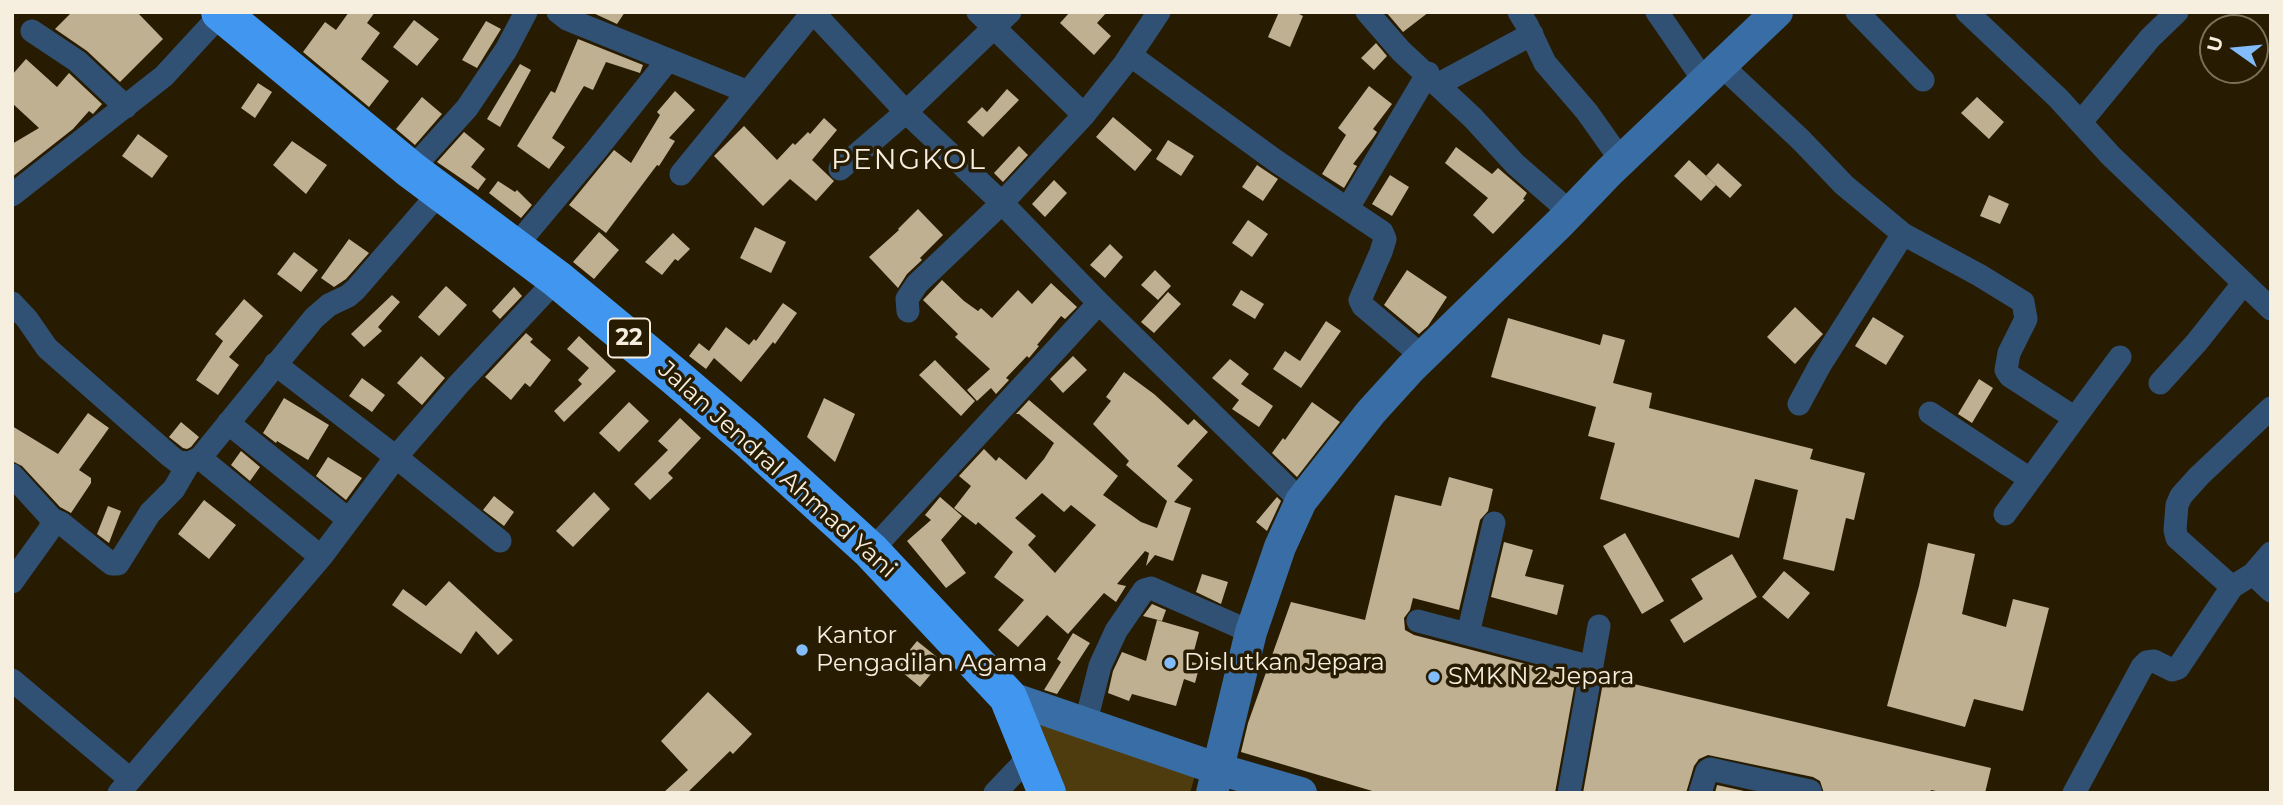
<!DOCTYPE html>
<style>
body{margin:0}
#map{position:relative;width:2283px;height:805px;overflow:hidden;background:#271c02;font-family:Montserrat,sans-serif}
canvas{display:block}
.frame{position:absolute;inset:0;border:14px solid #f6eede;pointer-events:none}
.north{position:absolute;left:2199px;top:14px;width:70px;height:70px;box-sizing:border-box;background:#271c02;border:2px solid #7a705a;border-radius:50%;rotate:285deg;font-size:19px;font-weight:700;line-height:28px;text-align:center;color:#f6eede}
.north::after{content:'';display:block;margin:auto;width:24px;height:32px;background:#83bcfb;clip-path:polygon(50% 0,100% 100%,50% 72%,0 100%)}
</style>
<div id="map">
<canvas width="2283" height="805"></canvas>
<div class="frame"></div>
<div class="north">U</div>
</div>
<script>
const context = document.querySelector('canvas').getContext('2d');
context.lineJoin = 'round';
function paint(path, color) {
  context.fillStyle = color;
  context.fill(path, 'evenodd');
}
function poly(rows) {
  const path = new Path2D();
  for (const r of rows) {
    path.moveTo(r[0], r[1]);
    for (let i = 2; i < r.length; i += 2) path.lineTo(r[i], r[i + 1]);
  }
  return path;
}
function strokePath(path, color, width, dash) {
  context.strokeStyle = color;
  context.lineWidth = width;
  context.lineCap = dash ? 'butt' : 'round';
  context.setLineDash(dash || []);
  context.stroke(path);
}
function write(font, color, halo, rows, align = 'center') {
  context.font = font + ' Montserrat,sans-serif';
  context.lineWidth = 7;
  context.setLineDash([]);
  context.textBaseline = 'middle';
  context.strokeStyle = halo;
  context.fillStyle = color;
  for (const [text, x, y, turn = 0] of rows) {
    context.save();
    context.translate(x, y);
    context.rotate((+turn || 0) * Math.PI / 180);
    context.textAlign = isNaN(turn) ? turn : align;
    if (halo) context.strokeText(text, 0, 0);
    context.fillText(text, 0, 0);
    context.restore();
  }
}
paint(poly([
 [1037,722,1196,772,1190,793,1066,793]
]), '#4e3c0f');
paint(poly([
 [72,12,137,12,163,39,120,82,87,51,55,29],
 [349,12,375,12,367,23,380,33,361,59,389,81,369,107,303,52,325,22,336,30],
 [591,12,625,12,617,24],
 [1070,12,1107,12,1097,23,1111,36,1094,55,1060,23],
 [1279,12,1295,12,1303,16,1290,47,1268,37],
 [1386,12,1429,12,1403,32],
 [414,20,439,39,417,66,393,47],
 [486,21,501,29,477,68,462,60],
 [578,39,643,65,640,73,606,62,593,90,584,86,552,138,565,147,549,169,517,146,551,91,555,93],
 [1376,43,1387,56,1374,70,1361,58],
 [26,59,57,87,69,73,102,104,93,114,89,111,73,129,12,177,12,144,39,128,12,103,12,75],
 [520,64,531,70,500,127,487,119],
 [258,83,272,92,255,118,241,108],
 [1369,86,1392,104,1373,129,1377,132,1373,138,1353,164,1357,166,1344,188,1322,174,1346,135,1338,128],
 [1007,89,1019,100,983,137,967,122,982,107,987,112],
 [675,91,695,110,669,138,675,141,659,166,657,165,606,233,569,205,614,150,631,163,660,115,657,112],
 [422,97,442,114,415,145,396,129],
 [1977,97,2004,122,1989,139,1961,113],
 [1113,117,1152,150,1135,171,1096,137],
 [824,118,837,130,812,160,834,181,816,201,790,179,763,206,714,156,744,126,777,160,793,143,795,145,808,132,810,134],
 [464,132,485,149,471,167,486,179,478,190,437,162],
 [138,134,168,156,152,178,122,156],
 [1168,140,1194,156,1181,176,1156,159],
 [292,141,327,165,306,194,273,165],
 [1019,146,1028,155,1003,182,994,173],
 [1456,147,1492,174,1498,168,1527,193,1523,199,1525,200,1493,234,1473,215,1488,198,1445,163],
 [1689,160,1716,185,1701,201,1674,176],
 [1718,163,1742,185,1730,198,1706,176],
 [1257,165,1278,179,1263,201,1242,187],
 [1390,175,1409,187,1392,216,1372,204],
 [1054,180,1067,193,1045,217,1032,204],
 [498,181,515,192,517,190,532,205,521,218,489,193],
 [1989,195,2009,204,2000,224,1980,216],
 [918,209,943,235,920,258,922,260,907,274,898,288,869,257,899,230,898,229],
 [1248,220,1268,234,1252,257,1232,243],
 [755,227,786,242,771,273,740,258],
 [599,232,619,250,594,279,573,262],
 [673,233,690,249,678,261,675,259,662,275,645,262],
 [349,239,369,253,346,279,334,287,321,278],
 [1110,244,1123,257,1105,278,1090,265],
 [294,252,318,270,301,292,277,274],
 [1155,270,1171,286,1158,300,1141,285],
 [1407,270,1447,297,1428,326,1419,334,1384,305],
 [942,280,964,301,978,311,981,308,992,318,1018,290,1032,304,1051,283,1077,307,1065,319,1061,316,1037,345,1039,346,1029,358,1027,356,1006,378,1009,380,996,394,991,388,977,401,967,390,990,369,955,337,958,334,923,300],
 [446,286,467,305,439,336,418,317],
 [514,287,522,296,500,319,492,311],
 [1241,290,1264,304,1255,319,1232,305],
 [1168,292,1181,304,1154,333,1141,322],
 [392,295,400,302,378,327,382,331,364,347,351,334],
 [244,299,263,316,229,357,239,365,218,395,196,380,223,341,215,334],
 [783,303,797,313,775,344,773,342,741,382,714,358,706,369,689,356,699,343,709,351,726,327,749,345,754,339,756,341],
 [1795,307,1823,334,1795,364,1767,337],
 [1873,317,1904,336,1886,365,1855,346],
 [1508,318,1600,345,1603,334,1625,340,1613,383,1652,393,1649,408,1813,449,1810,459,1865,473,1854,520,1846,518,1834,571,1783,559,1798,490,1755,479,1739,538,1600,499,1615,443,1588,436,1596,407,1491,377],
 [1326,321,1341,331,1301,388,1273,369,1285,351,1300,361],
 [526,333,533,339,530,342,551,360,530,387,525,383,511,400,485,377],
 [579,336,616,371,564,422,554,411,582,384,578,380,589,368,567,349],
 [421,356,445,378,422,405,397,383],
 [1073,356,1087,370,1063,393,1050,379],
 [1230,359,1249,374,1241,384,1273,406,1259,427,1232,409,1239,400,1212,378],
 [935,360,975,401,961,416,919,375],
 [1124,372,1154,394,1188,425,1194,419,1208,432,1177,466,1193,480,1174,502,1191,508,1173,561,1155,555,1146,566,1149,553,1145,551,1117,584,1126,586,1116,602,1104,593,1068,634,1047,615,1018,647,998,630,1024,600,994,577,1013,552,978,522,976,525,954,508,971,486,959,476,984,449,996,461,999,457,1026,480,1044,459,1054,443,1019,414,1016,414,1029,400,1118,476,1103,495,1141,522,1157,528,1167,501,1126,465,1129,461,1093,424,1111,401,1106,397],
 [1042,493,1064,512,1071,505,1096,525,1055,573,1028,545,1036,536,1015,518],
 [362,378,385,395,372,412,349,396],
 [1979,379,1993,388,1972,423,1958,414],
 [284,398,329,425,308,460,277,441,276,443,263,433],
 [824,398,855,414,835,462,807,437],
 [629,402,649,421,619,452,599,433],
 [1312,402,1340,422,1297,477,1272,453,1283,438,1285,440],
 [88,413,109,428,79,470,91,478,91,483,71,513,60,507,22,466,12,461,12,426,58,454],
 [680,418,701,438,668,473,673,478,650,500,634,484,668,450,658,441],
 [181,422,199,437,191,447,187,449,183,448,169,437],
 [241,451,260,467,250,481,231,465],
 [328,457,362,478,346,500,316,476],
 [1449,477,1493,489,1488,511,1480,520,1459,610,1413,598,1410,610,1404,618,1405,630,1414,635,1576,677,1555,793,1379,793,1241,752,1248,723,1291,602,1365,620,1395,495,1441,506],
 [594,492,610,509,573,547,556,531],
 [494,496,514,512,504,526,483,510],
 [940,497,962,516,941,540,966,573,946,588,907,541,931,520,925,515],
 [1277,497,1281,501,1267,531,1256,522],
 [204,500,236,525,209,559,178,534],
 [108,506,121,511,109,543,97,534],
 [1625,533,1664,601,1642,614,1603,546],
 [1504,542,1533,550,1525,576,1564,585,1557,615,1491,597],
 [1928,543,1975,554,1962,614,2006,627,2013,599,2049,608,2023,711,1974,699,1965,727,1887,706,1919,586],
 [1732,554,1757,597,1684,643,1670,620,1703,599,1691,579],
 [1784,571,1810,593,1788,619,1762,597],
 [1202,574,1228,582,1221,604,1196,592],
 [449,581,513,640,498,655,476,631,461,654,392,605,403,589,426,606],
 [1152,604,1166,610,1162,621,1143,616],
 [1157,620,1199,632,1191,662,1200,664,1195,683,1184,679,1176,706,1132,694,1129,701,1108,693,1113,671,1122,652,1146,661],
 [1073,633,1090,643,1057,694,1044,690,1061,662,1057,659],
 [917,641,942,661,920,687,896,667],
 [1604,677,1991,768,1985,793,1946,793,1931,790,1930,793,1824,793,1820,781,1813,777,1708,755,1699,759,1694,766,1686,793,1583,793],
 [708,692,752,734,733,754,730,751,687,793,663,793,688,770,661,741],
 [1717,785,1753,793,1715,793]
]), '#bfb092');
strokePath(poly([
 [558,12,567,19,748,92,813,12],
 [813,12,906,112,1002,203,1099,303,1301,501],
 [978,12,1084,115],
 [1367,12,1401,51,1473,118,1515,164,1570,212],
 [1519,12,1527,25,1545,63,1587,112,1621,160],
 [1657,12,1705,82],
 [1857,12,1923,80],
 [1967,12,2058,98,2111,156,2271,309],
 [32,31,77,61,126,107],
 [1130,55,1276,161,1382,232,1385,239,1381,252,1360,300,1363,306,1422,356],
 [1722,66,1801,140,1844,185,1903,234,1979,275,2023,302,2026,319,2009,353,2006,370,2010,376,2075,418,2005,514],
 [1439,84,1532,34],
 [2081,122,2150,38,2177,12],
 [840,169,906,112,1010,12],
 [411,170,467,108,506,50,526,12],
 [681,174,748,92],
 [12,195,164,76,223,12],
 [1348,208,1428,73],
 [515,247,597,149,668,60],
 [12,303,27,319,47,348,170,456,178,462,189,463,200,458,314,318,329,305,348,296,356,289,440,192],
 [908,311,907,299,917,284,1002,203,1084,115,1125,63,1159,12],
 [275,364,396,457,500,541],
 [2160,383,2197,342,2243,284],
 [1799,404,1820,365,1903,234],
 [1930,413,2030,479],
 [2075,418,2120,357],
 [228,423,349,520],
 [200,458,321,557],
 [12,475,52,519,50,529,12,582],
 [52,519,61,523,108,561,112,564,118,564,150,513,174,489,189,463],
 [871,551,1099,303],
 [2253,574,2271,591],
 [2232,587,2177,538,2175,530,2177,505,2181,496,2199,476,2271,408],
 [1418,621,1592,667],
 [1468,634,1494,523],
 [12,680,130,779],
 [1085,725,1100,666,1116,631,1144,590,1151,588,1251,632],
 [119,793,321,557,396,457,458,385,557,279],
 [995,793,1031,755],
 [1569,793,1599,626],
 [1700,793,1707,771,1710,769,1810,791],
 [2074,793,2142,667,2147,662,2154,661,2172,670,2178,668,2232,587,2253,574,2271,553]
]), '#315174', 23);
strokePath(poly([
 [1008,697,1218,769,1301,793],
 [1212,793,1251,632,1280,547,1301,501,1371,412,1411,368,1561,222,1609,172,1777,12]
]), '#396da5', 32);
strokePath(poly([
 [220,12,411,170,557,279,673,375,748,439,871,551,1008,697,1047,793]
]), '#4196ef', 38);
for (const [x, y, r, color] of [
 [802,650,7,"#83bcfb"],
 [1170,663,7,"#83bcfb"],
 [1434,677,7,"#83bcfb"]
]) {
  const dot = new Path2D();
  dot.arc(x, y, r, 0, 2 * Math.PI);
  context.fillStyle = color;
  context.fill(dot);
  strokePath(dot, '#271c02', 2.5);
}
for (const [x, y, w] of [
 [629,338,42]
]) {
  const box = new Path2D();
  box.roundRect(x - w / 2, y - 19.5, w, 39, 5);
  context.fillStyle = '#271c02';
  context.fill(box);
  strokePath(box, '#f6eede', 2);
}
write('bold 23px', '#f6eede', null, [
 ["22",629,338]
]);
write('24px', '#f6eede', '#271c02', [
 ["Jalan Jendral Ahmad Yani",777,470,42]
]);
write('24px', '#f6eede', '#271c02', [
 ["Kantor",816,636],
 ["Pengadilan Agama",816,664],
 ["Dislutkan Jepara",1184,663],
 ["SMK N 2 Jepara",1448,677]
], 'left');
context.letterSpacing = '2px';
write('28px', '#f6eede', '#271c02', [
 ["PENGKOL",909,161]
]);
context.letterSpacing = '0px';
</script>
